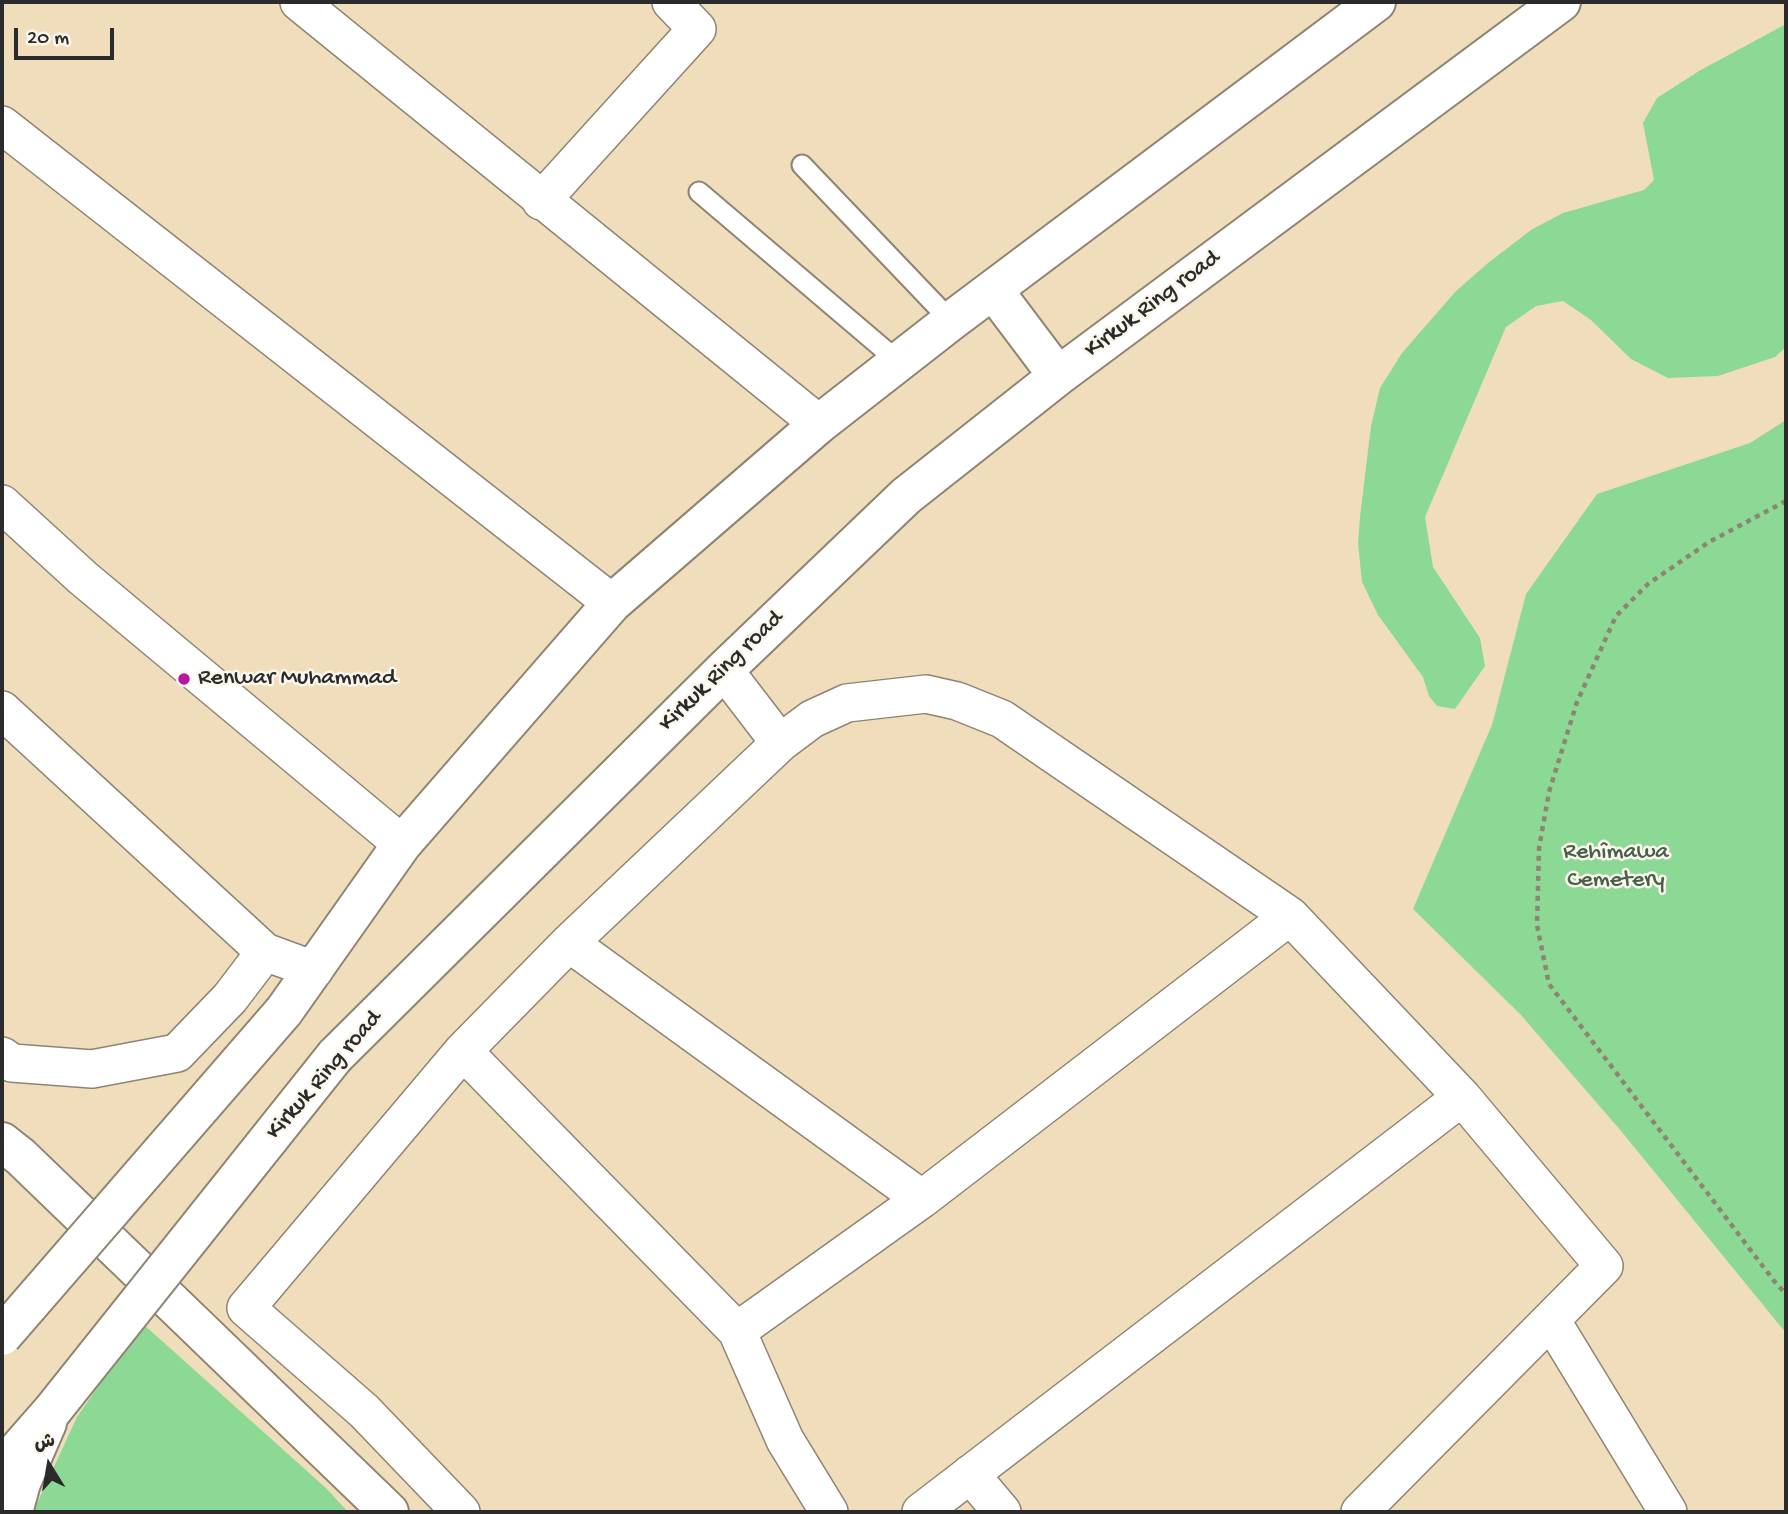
<!DOCTYPE html>
<meta charset="utf-8">
<style>
body{margin:0}
#map{position:relative;width:1788px;height:1514px;overflow:hidden;background:#f0ddbb;font-family:"Gochi Hand","Playpen Sans Arabic",sans-serif}
canvas{display:block}
.frame{position:absolute;inset:0;border:4px solid #2b2b2b;pointer-events:none}
.north{position:absolute;left:14px;top:1430px;width:70px;height:70px;-webkit-text-stroke:5px #fbf7ec;paint-order:stroke;rotate:349deg;font-size:19px;font-weight:700;line-height:28px;text-align:center;color:#2b2b2b}
.north::after{content:'';display:block;margin:auto;width:24px;height:32px;background:#2b2b2b;clip-path:polygon(50% 0,100% 100%,50% 72%,0 100%)}
.scale{position:absolute;left:14px;top:28px;width:100px;height:32px;box-sizing:border-box;border:4px solid #2b2b2b;border-top:0;padding-left:9px;font-size:21px;line-height:24px;white-space:nowrap;color:#2b2b2b;-webkit-text-stroke:5px #fbf7ec;paint-order:stroke}
</style>
<div id="map">
<canvas width="1788" height="1514"></canvas>
<div class="frame"></div>
<div class="north">ش</div>
<div class="scale">20 m</div>
</div>
<script>
const context = document.querySelector('canvas').getContext('2d');
context.lineJoin = 'round';
function paint(path, color) {
  context.fillStyle = color;
  context.fill(path, 'evenodd');
}
function poly(rows) {
  const path = new Path2D();
  for (const r of rows) {
    path.moveTo(r[0], r[1]);
    for (let i = 2; i < r.length; i += 2) path.lineTo(r[i], r[i + 1]);
  }
  return path;
}
function strokePath(path, color, width, dash) {
  context.strokeStyle = color;
  context.lineWidth = width;
  context.lineCap = dash ? 'butt' : 'round';
  context.setLineDash(dash || []);
  context.stroke(path);
}
function write(font, color, halo, rows, align = 'center') {
  context.font = font + ' "Gochi Hand",sans-serif';
  context.lineWidth = 5;
  context.setLineDash([]);
  context.textBaseline = 'middle';
  context.strokeStyle = halo;
  context.fillStyle = color;
  for (const [text, x, y, turn = 0] of rows) {
    context.save();
    context.translate(x, y);
    context.rotate((+turn || 0) * Math.PI / 180);
    context.textAlign = isNaN(turn) ? turn : align;
    if (halo) context.strokeText(text, 0, 0);
    context.fillText(text, 0, 0);
    context.restore();
  }
}
paint(poly([
 [1786,24,1786,347,1775,357,1718,376,1668,378,1631,359,1591,320,1563,301,1536,306,1506,327,1425,517,1433,567,1480,638,1485,666,1455,709,1437,706,1429,696,1423,677,1378,615,1362,582,1358,543,1360,517,1371,426,1380,388,1402,353,1456,291,1488,263,1531,230,1563,213,1644,190,1654,180,1643,123,1657,98,1699,71],
 [1786,420,1786,1333,1621,1131,1520,1014,1413,909,1492,725,1526,594,1597,494,1750,443],
 [142,1323,327,1489,348,1512,33,1512,77,1417]
]), '#8cd996');
const lane = poly([
 [802,165,951,321],
 [699,192,900,363]
]);
const street = poly([
 [299,2,819,424],
 [2,125,612,603],
 [541,201,697,29,671,2],
 [2,504,83,578,402,844],
 [724,670,780,743],
 [2,710,265,952,314,970],
 [569,943,922,1199],
 [463,1051,737,1331,785,1440,829,1512],
 [2,1056,12,1063,92,1069,177,1053,230,998,265,952],
 [1551,1320,1668,1512],
 [737,1331,922,1199,1290,916],
 [970,1474,1002,1512],
 [461,1512,364,1411,246,1308,463,1051,569,943,780,743,812,719,847,703,926,694,957,701,1002,719,1290,916,1462,1097,1604,1266,1360,1512],
 [921,1512,1462,1097]
]);
const primary = poly([
 [13,1512,21,1483,47,1423]
]);
const highway = poly([
 [994,291,1058,376],
 [284,1011,402,844,612,603,819,424,951,321,1376,2],
 [335,1056,724,670,906,496,1058,376,1561,2],
 [2,1142,21,1157,389,1512],
 [2,1468,52,1411]
]);
strokePath(lane, '#8e8473', 23);
strokePath(street, '#8e8473', 40);
strokePath(primary, '#8e8473', 42);
strokePath(highway, '#8e8473', 42);
strokePath(poly([
 [1786,501,1709,542,1648,584,1616,616,1577,702,1549,792,1539,848,1537,925,1549,984,1774,1281,1786,1294]
]), '#8e8473', 4.5, [5, 5]);
strokePath(lane, '#fff', 19);
strokePath(street, '#fff', 37);
strokePath(primary, '#fff', 38);
strokePath(highway, '#fff', 38);
const highwayBridge = poly([
 [2,1336,284,1011],
 [52,1411,335,1056]
]);
strokePath(highwayBridge, '#8e8473', 42, []);
strokePath(highwayBridge, '#fff', 38);
for (const [x, y, r, color] of [
 [184,679,7,"#b5179e"]
]) {
  const dot = new Path2D();
  dot.arc(x, y, r, 0, 2 * Math.PI);
  context.fillStyle = color;
  context.fill(dot);
  strokePath(dot, '#fbf7ec', 2.5);
}
write('24px', '#2b2b2b', '#fbf7ec', [
 ["Kirkuk Ring road",1153,305,-37],
 ["Kirkuk Ring road",722,672,-44],
 ["Kirkuk Ring road",325,1076,-49]
]);
write('24px', '#2b2b2b', '#fbf7ec', [
 ["Renwar Muhammad",198,679]
], 'left');
write('24px', '#485f4b', '#fbf7ec', [
 ["Rehîmawa",1616,853],
 ["Cemetery",1616,881]
]);
</script>
